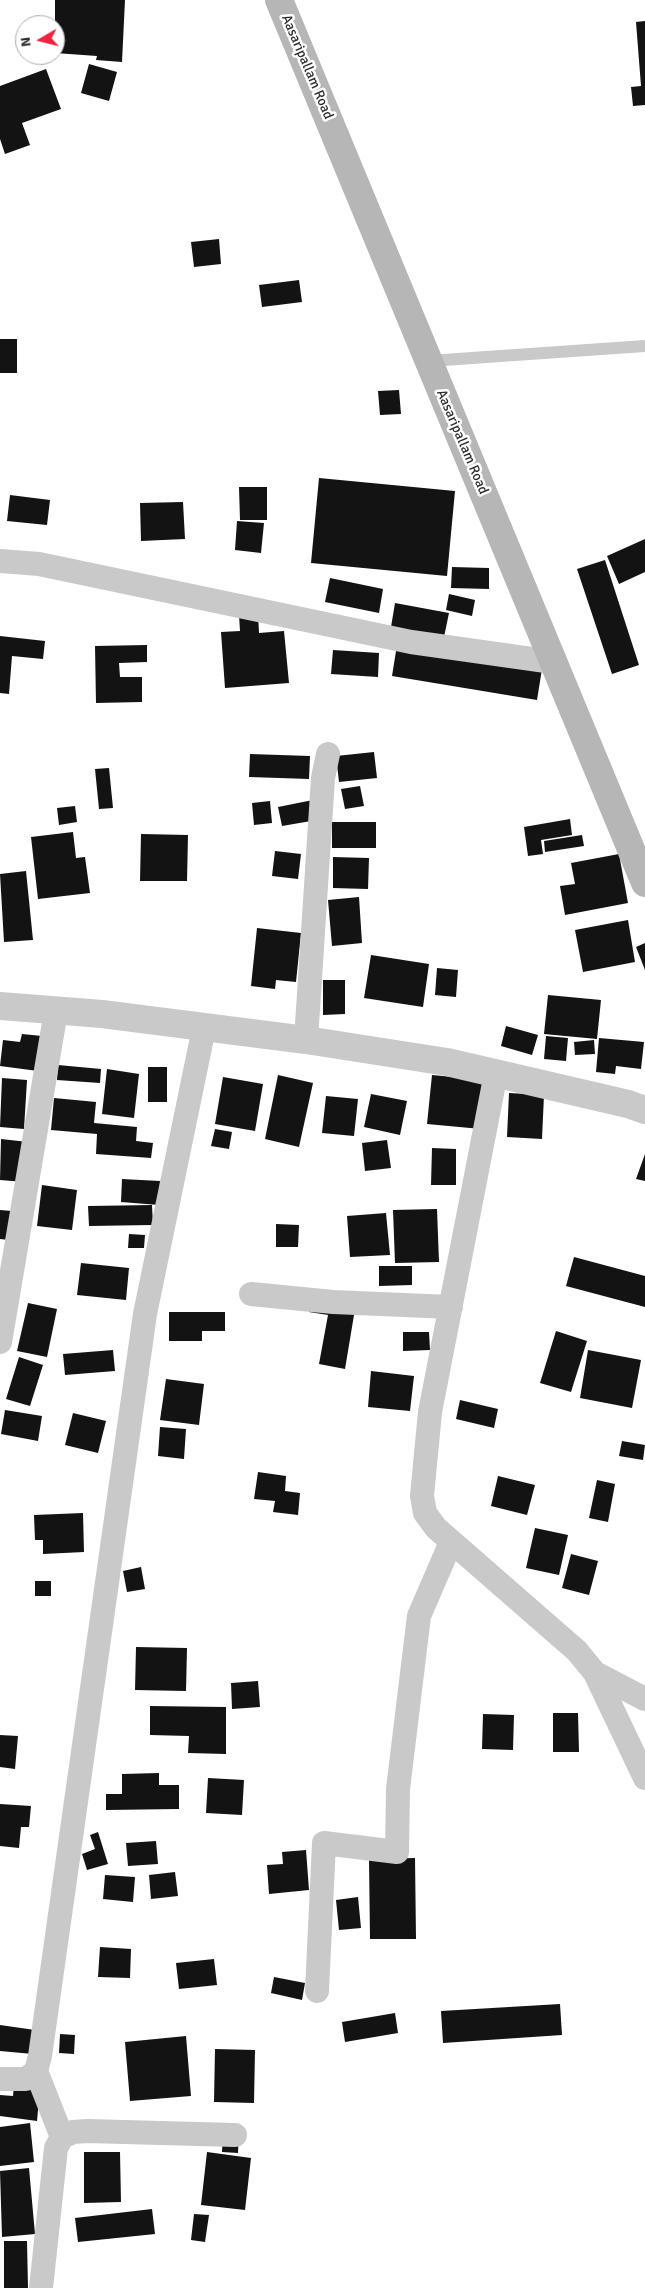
<!DOCTYPE html>
<style>
body{margin:0}
#map{position:relative;width:645px;height:2288px;overflow:hidden;background:#fff;font-family:Signika,sans-serif}
canvas{display:block}
.north{position:absolute;left:15px;top:15px;width:50px;height:50px;box-sizing:border-box;background:#fff;border:1px solid #ababab;border-radius:50%;rotate:262deg;font-size:14px;font-weight:700;line-height:20px;text-align:center;color:#2c2c2c}
.north::after{content:'';display:block;margin:auto;width:18px;height:22px;background:#f02240;clip-path:polygon(50% 0,100% 100%,50% 72%,0 100%)}
</style>
<div id="map">
<canvas width="645" height="2288"></canvas>
<div class="north">N</div>
</div>
<script>
const context = document.querySelector('canvas').getContext('2d');
context.lineJoin = 'round';
function paint(path, color) {
  context.fillStyle = color;
  context.fill(path, 'evenodd');
}
function poly(rows) {
  const path = new Path2D();
  for (const r of rows) {
    path.moveTo(r[0], r[1]);
    for (let i = 2; i < r.length; i += 2) path.lineTo(r[i], r[i + 1]);
  }
  return path;
}
function strokePath(path, color, width, dash) {
  context.strokeStyle = color;
  context.lineWidth = width;
  context.lineCap = dash ? 'butt' : 'round';
  context.setLineDash(dash || []);
  context.stroke(path);
}
function write(font, color, halo, rows, align = 'center') {
  context.font = font + ' Signika,sans-serif';
  context.lineWidth = 5;
  context.setLineDash([]);
  context.textBaseline = 'middle';
  context.strokeStyle = halo;
  context.fillStyle = color;
  for (const [text, x, y, turn = 0] of rows) {
    context.save();
    context.translate(x, y);
    context.rotate((+turn || 0) * Math.PI / 180);
    context.textAlign = isNaN(turn) ? turn : align;
    if (halo) context.strokeText(text, 0, 0);
    context.fillText(text, 0, 0);
    context.restore();
  }
}
paint(poly([
 [55,0,125,0,122,62,96,60,97,56,55,53],
 [645,21,645,105,633,106,631,87,641,86,636,22],
 [89,64,117,72,109,101,81,93],
 [46,69,61,109,22,123,30,145,5,154,0,139,0,86],
 [219,239,221,264,194,267,191,242],
 [299,280,302,302,262,307,259,285],
 [0,339,17,339,17,373,0,373],
 [399,390,401,414,380,415,378,391],
 [319,478,455,491,447,576,311,563],
 [239,487,267,487,267,520,240,520],
 [10,495,50,500,47,525,7,521],
 [183,502,185,539,141,541,140,503],
 [237,521,264,523,261,553,235,550],
 [645,539,645,572,619,584,607,556],
 [605,560,639,665,612,674,577,569],
 [452,567,489,568,489,589,451,588],
 [330,578,383,589,379,613,325,602],
 [449,594,475,600,472,616,446,610],
 [395,603,449,613,444,637,391,627],
 [258,614,259,633,284,631,289,683,225,688,221,632,240,631,239,615],
 [0,636,45,641,43,659,12,656,9,694,0,693],
 [147,645,147,662,119,663,120,677,142,677,142,702,96,703,95,646],
 [397,645,542,669,537,700,392,676],
 [333,650,379,653,378,677,331,674],
 [374,752,377,778,339,782,336,756],
 [250,754,310,756,309,779,249,777],
 [109,768,113,808,99,809,95,769],
 [360,786,364,806,345,809,341,789],
 [313,800,317,820,282,826,278,807],
 [270,801,272,823,254,825,252,803],
 [75,806,77,822,59,825,57,808],
 [570,819,572,835,541,840,543,854,528,856,524,827],
 [332,822,376,822,376,848,332,848],
 [73,832,76,858,85,857,90,893,38,899,31,837],
 [141,834,188,835,187,881,140,881],
 [582,835,584,846,545,852,544,841],
 [275,851,301,854,298,879,272,876],
 [619,854,628,903,565,915,560,886,575,884,571,863],
 [333,857,369,858,368,889,333,888],
 [26,871,33,940,4,942,0,874],
 [359,897,362,943,332,946,328,900],
 [628,920,635,962,583,972,575,930],
 [257,928,301,933,296,982,276,980,275,989,251,986],
 [645,943,645,970,636,947],
 [371,955,429,964,423,1007,364,998],
 [437,968,458,970,456,997,435,995],
 [323,980,345,980,345,1014,323,1015],
 [548,995,601,1000,597,1039,544,1034],
 [506,1026,538,1035,532,1055,501,1046],
 [22,1034,42,1036,38,1071,0,1066,3,1040,20,1042],
 [546,1036,568,1038,566,1061,544,1059],
 [599,1038,644,1042,641,1069,616,1066,615,1074,596,1072],
 [594,1040,595,1054,575,1055,574,1042],
 [58,1065,101,1069,100,1083,57,1080],
 [148,1067,167,1067,167,1102,148,1102],
 [107,1069,139,1074,134,1118,102,1114],
 [278,1075,313,1083,299,1147,265,1139],
 [432,1075,485,1080,481,1129,427,1124],
 [223,1077,263,1084,255,1131,215,1124],
 [2,1078,27,1080,24,1129,0,1127],
 [509,1093,544,1095,542,1139,507,1137],
 [371,1094,407,1101,400,1135,364,1127],
 [326,1096,358,1099,354,1136,322,1133],
 [54,1098,96,1102,94,1123,137,1127,136,1141,153,1143,151,1158,96,1154,97,1134,51,1130],
 [215,1129,232,1132,229,1149,211,1146],
 [1,1139,28,1142,24,1182,0,1180],
 [387,1140,391,1168,365,1171,362,1143],
 [432,1148,456,1149,456,1185,431,1185],
 [645,1154,645,1181,636,1179],
 [122,1179,160,1181,159,1205,121,1202],
 [42,1185,77,1190,72,1230,37,1226],
 [152,1205,153,1225,89,1226,88,1206],
 [437,1209,439,1262,395,1263,393,1210],
 [0,1210,12,1211,9,1240,0,1239],
 [386,1213,390,1255,350,1257,347,1216],
 [276,1224,299,1225,298,1247,276,1247],
 [129,1234,145,1235,144,1248,128,1248],
 [574,1257,645,1276,645,1307,566,1286],
 [81,1263,129,1268,126,1300,77,1295],
 [379,1266,412,1266,412,1285,379,1286],
 [312,1295,356,1303,345,1369,319,1364,328,1315,309,1312],
 [28,1303,57,1309,47,1357,17,1351],
 [169,1312,225,1312,225,1331,202,1331,202,1341,169,1341],
 [556,1331,587,1341,571,1392,540,1383],
 [403,1332,429,1332,430,1350,403,1351],
 [113,1350,115,1371,65,1375,63,1354],
 [588,1350,641,1360,632,1408,580,1398],
 [19,1357,43,1365,30,1406,6,1399],
 [371,1371,414,1376,410,1411,368,1407],
 [166,1379,204,1384,199,1425,160,1420],
 [460,1400,498,1409,494,1428,456,1419],
 [5,1410,42,1416,38,1441,1,1434],
 [73,1413,106,1421,98,1453,65,1445],
 [160,1427,186,1429,184,1459,158,1456],
 [622,1441,645,1445,643,1460,619,1456],
 [258,1472,286,1476,285,1491,300,1493,298,1515,273,1512,275,1501,254,1499],
 [498,1476,535,1485,527,1515,491,1506],
 [597,1480,615,1484,608,1522,589,1518],
 [83,1513,84,1552,43,1554,43,1540,35,1540,34,1515],
 [535,1528,568,1535,559,1575,526,1568],
 [571,1554,598,1561,589,1595,562,1588],
 [141,1567,145,1589,127,1592,123,1571],
 [35,1581,51,1581,51,1596,35,1596],
 [136,1647,187,1648,186,1691,135,1690],
 [258,1681,260,1707,232,1709,231,1683],
 [150,1706,226,1707,226,1754,188,1753,189,1736,150,1735],
 [553,1713,578,1713,579,1752,553,1752],
 [483,1714,514,1715,513,1750,482,1749],
 [0,1735,18,1736,15,1769,0,1767],
 [159,1773,159,1785,179,1785,179,1809,106,1810,106,1794,122,1794,122,1774],
 [208,1778,244,1780,242,1815,206,1813],
 [0,1804,31,1806,29,1827,21,1827,19,1848,0,1846],
 [98,1832,108,1864,87,1870,82,1854,95,1849,90,1835],
 [156,1841,158,1864,128,1866,126,1843],
 [306,1850,309,1890,269,1894,267,1865,283,1864,282,1852],
 [415,1858,416,1939,370,1939,369,1859],
 [175,1872,178,1896,151,1899,149,1875],
 [105,1875,135,1877,133,1902,103,1899],
 [358,1897,361,1928,339,1930,336,1900],
 [100,1947,131,1949,130,1978,98,1977],
 [214,1959,217,1985,179,1989,176,1963],
 [274,1977,305,1983,302,2000,271,1993],
 [560,2004,562,2035,443,2043,441,2011],
 [395,2013,398,2033,345,2042,342,2022],
 [0,2025,35,2030,33,2054,0,2051],
 [60,2034,75,2035,74,2054,59,2053],
 [186,2036,191,2096,130,2101,125,2042],
 [215,2049,255,2050,254,2103,214,2102],
 [14,2085,40,2088,37,2121,0,2116,0,2095,13,2096],
 [30,2123,34,2162,0,2166,0,2127],
 [223,2130,239,2131,238,2153,222,2152],
 [84,2152,120,2152,121,2202,84,2203],
 [207,2152,251,2158,245,2210,201,2205],
 [29,2168,35,2234,2,2237,0,2171],
 [152,2209,155,2234,78,2242,75,2218],
 [194,2214,209,2215,205,2242,191,2240],
 [4,2241,27,2241,28,2288,4,2288]
]), '#131313');
strokePath(poly([
 [429,361,645,346]
]), '#c9c9c9', 12);
strokePath(poly([
 [0,561,39,564,411,642,553,662],
 [306,1040,323,778,328,754],
 [496,1073,430,1412,422,1496,425,1513,436,1528,577,1651,595,1673,645,1778],
 [251,1294,333,1302,451,1307],
 [0,1342,56,1011],
 [595,1673,645,1699],
 [317,1991,324,1843,397,1852,398,1789,419,1616,451,1542],
 [36,2071,62,2137],
 [0,2079,26,2079,36,2071,40,2056,145,1314,204,1028],
 [41,2288,56,2148,62,2137,73,2132,87,2131,235,2135]
]), '#c9c9c9', 24);
strokePath(poly([
 [0,1006,102,1014,306,1040,447,1062,628,1104,645,1110]
]), '#c9c9c9', 28);
strokePath(poly([
 [279,0,645,883]
]), '#b6b6b6', 28);
write('14px', '#2c2c2c', '#fff', [
 ["Aasaripallam Road",307,67,67],
 ["Aasaripallam Road",462,442,67]
]);
</script>
